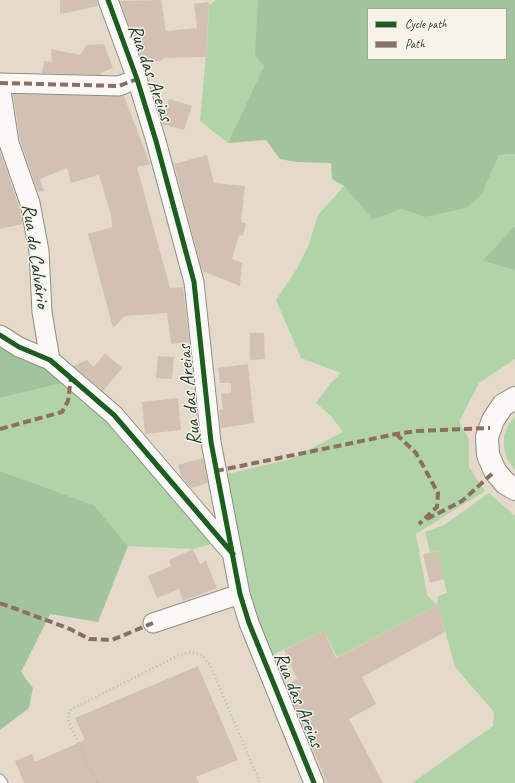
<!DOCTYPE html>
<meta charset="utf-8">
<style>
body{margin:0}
#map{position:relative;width:515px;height:783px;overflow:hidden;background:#e5dac9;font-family:Caveat,sans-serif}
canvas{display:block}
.legend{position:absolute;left:367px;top:8px;width:140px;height:52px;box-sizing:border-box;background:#f7f3e8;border:1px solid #a1aaa0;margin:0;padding:5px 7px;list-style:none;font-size:12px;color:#1f3d34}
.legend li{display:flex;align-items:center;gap:8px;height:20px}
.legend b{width:20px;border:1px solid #a1aaa0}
</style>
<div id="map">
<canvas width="515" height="783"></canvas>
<ul class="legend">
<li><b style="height:5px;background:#1b5e20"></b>Cycle path</li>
<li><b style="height:5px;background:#8d6e63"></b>Path</li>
</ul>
</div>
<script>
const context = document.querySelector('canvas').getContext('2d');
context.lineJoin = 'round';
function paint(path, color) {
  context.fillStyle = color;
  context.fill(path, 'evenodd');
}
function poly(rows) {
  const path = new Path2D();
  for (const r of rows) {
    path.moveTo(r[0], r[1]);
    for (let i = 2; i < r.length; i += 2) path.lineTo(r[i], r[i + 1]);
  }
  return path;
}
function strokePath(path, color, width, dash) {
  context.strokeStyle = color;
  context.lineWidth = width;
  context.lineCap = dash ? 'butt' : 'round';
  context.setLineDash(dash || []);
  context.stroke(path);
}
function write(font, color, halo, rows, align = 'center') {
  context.font = font + ' Caveat,sans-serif';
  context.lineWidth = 3;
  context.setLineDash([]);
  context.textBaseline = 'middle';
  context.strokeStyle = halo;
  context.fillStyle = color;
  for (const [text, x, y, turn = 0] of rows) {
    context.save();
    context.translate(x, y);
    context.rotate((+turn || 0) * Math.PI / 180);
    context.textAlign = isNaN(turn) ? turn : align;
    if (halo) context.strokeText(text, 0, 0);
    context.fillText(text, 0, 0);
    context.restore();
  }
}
paint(poly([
 [216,0,258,0,257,22,264,66,228,143,200,121,207,44,209,5],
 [515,154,515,226,482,261,515,270,515,359,479,383,459,422,469,439,469,467,485,491,416,534,427,595,437,605,438,596,447,593,437,551,430,552,425,532,444,525,489,493,515,516,515,783,412,783,493,726,494,712,455,667,438,605,337,657,324,631,272,655,252,611,223,475,291,459,343,432,331,416,316,403,330,384,341,373,301,358,276,300,298,267,309,244,318,215,344,186,373,220,402,209,424,217,482,194,499,155],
 [67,382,97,407,214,540,211,544,193,549,128,546,94,505,0,471,0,398],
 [515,417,515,470,507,459,504,448,504,436,509,424]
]), '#b0d4a7');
paint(poly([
 [258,0,515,0,515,154,499,155,482,194,466,208,424,217,402,209,373,220,344,186,332,179,331,163,296,162,280,159,266,140,228,143,264,66,255,55],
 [368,9,506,9,506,59,368,59],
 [515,226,515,270,482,261],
 [0,340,15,349,67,382,0,398],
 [0,471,94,505,128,546,98,622,50,614,21,672,33,688,29,708,0,730]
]), '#a2c49c');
paint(poly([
 [60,0,97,0,98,6,60,14],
 [161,0,166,31,197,28,194,4,209,2,206,57,163,58,163,60,143,64,120,1],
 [104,44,113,68,101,73,101,75,42,73,44,61,52,62,51,49,80,55,87,45],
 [13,94,124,96,150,164,137,167,170,288,183,287,189,342,171,344,167,313,125,316,113,328,88,234,112,227,111,215,99,175,71,183,67,168,40,179,44,191,38,192,20,140],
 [169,99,192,106,184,130,162,124,157,106,166,108],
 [0,151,19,206,23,224,0,229],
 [207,155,214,183,245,186,241,222,246,223,243,236,239,235,232,259,242,263,240,286,202,271,174,164],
 [250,333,264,333,265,359,250,360],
 [105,353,122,368,103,391,73,366,87,360,94,367],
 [158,356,174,357,172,379,156,378],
 [248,364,254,423,221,428,219,410,223,409,221,394,231,393,231,383,220,383,218,368],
 [178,398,181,430,145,434,142,402],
 [203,458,208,483,191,488,181,476,178,465],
 [193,549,200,564,206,561,217,588,183,601,179,589,157,598,148,576,171,566,169,560],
 [437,551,444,579,430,583,423,554],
 [438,605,445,632,362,677,376,704,349,719,383,783,327,783,286,685,297,679,284,650,324,631,336,658],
 [198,666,238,760,196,777,199,783,24,783,15,761,32,754,35,762,85,740,75,718]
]), '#d2c1b1');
const service = poly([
 [0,779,3,783]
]);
const minor = poly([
 [108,0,137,79,156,141,194,282,211,442,240,594,249,623,314,783],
 [0,83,119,86,137,79],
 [0,84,9,143,30,203,39,251,42,312,50,360],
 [0,335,19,347,50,360,114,415,232,553],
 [153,623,240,594]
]);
const secondary = poly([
 [515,398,503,405,493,420,487,437,488,455,495,471,505,483,515,489]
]);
strokePath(service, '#8d8d83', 11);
strokePath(minor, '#8d8d83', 21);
strokePath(secondary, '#8d8d83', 24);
strokePath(poly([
 [97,783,68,720,68,714,72,709,177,656,190,652,202,655,211,667,260,783]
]), '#bcbdb9', 2.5, [1, 3]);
strokePath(service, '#fbf9f7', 9);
strokePath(minor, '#fbf9f7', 19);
strokePath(secondary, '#fbf9f7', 22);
strokePath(poly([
 [0,83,119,86,137,79],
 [0,429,62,412,68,401,71,378],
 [396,434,416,453,438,493,437,507,419,524],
 [216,471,396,434,417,431,490,428],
 [427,519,462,501,495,471],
 [0,603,70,629,89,639,112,640,153,623]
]), '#8d6e63', 4, [8, 4]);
strokePath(poly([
 [108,0,137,79,156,141,194,282,211,442,240,594,249,623,314,783],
 [0,335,19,347,50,360,114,415,233,554]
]), '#1b5e20', 5);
write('20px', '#1f3d34', '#f7f3e8', [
 ["Rua das Areias",150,73,71],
 ["Rua do Calvário",35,256,82],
 ["Rua das Areias",190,395,-96],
 ["Rua das Areias",298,700,68]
]);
</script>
